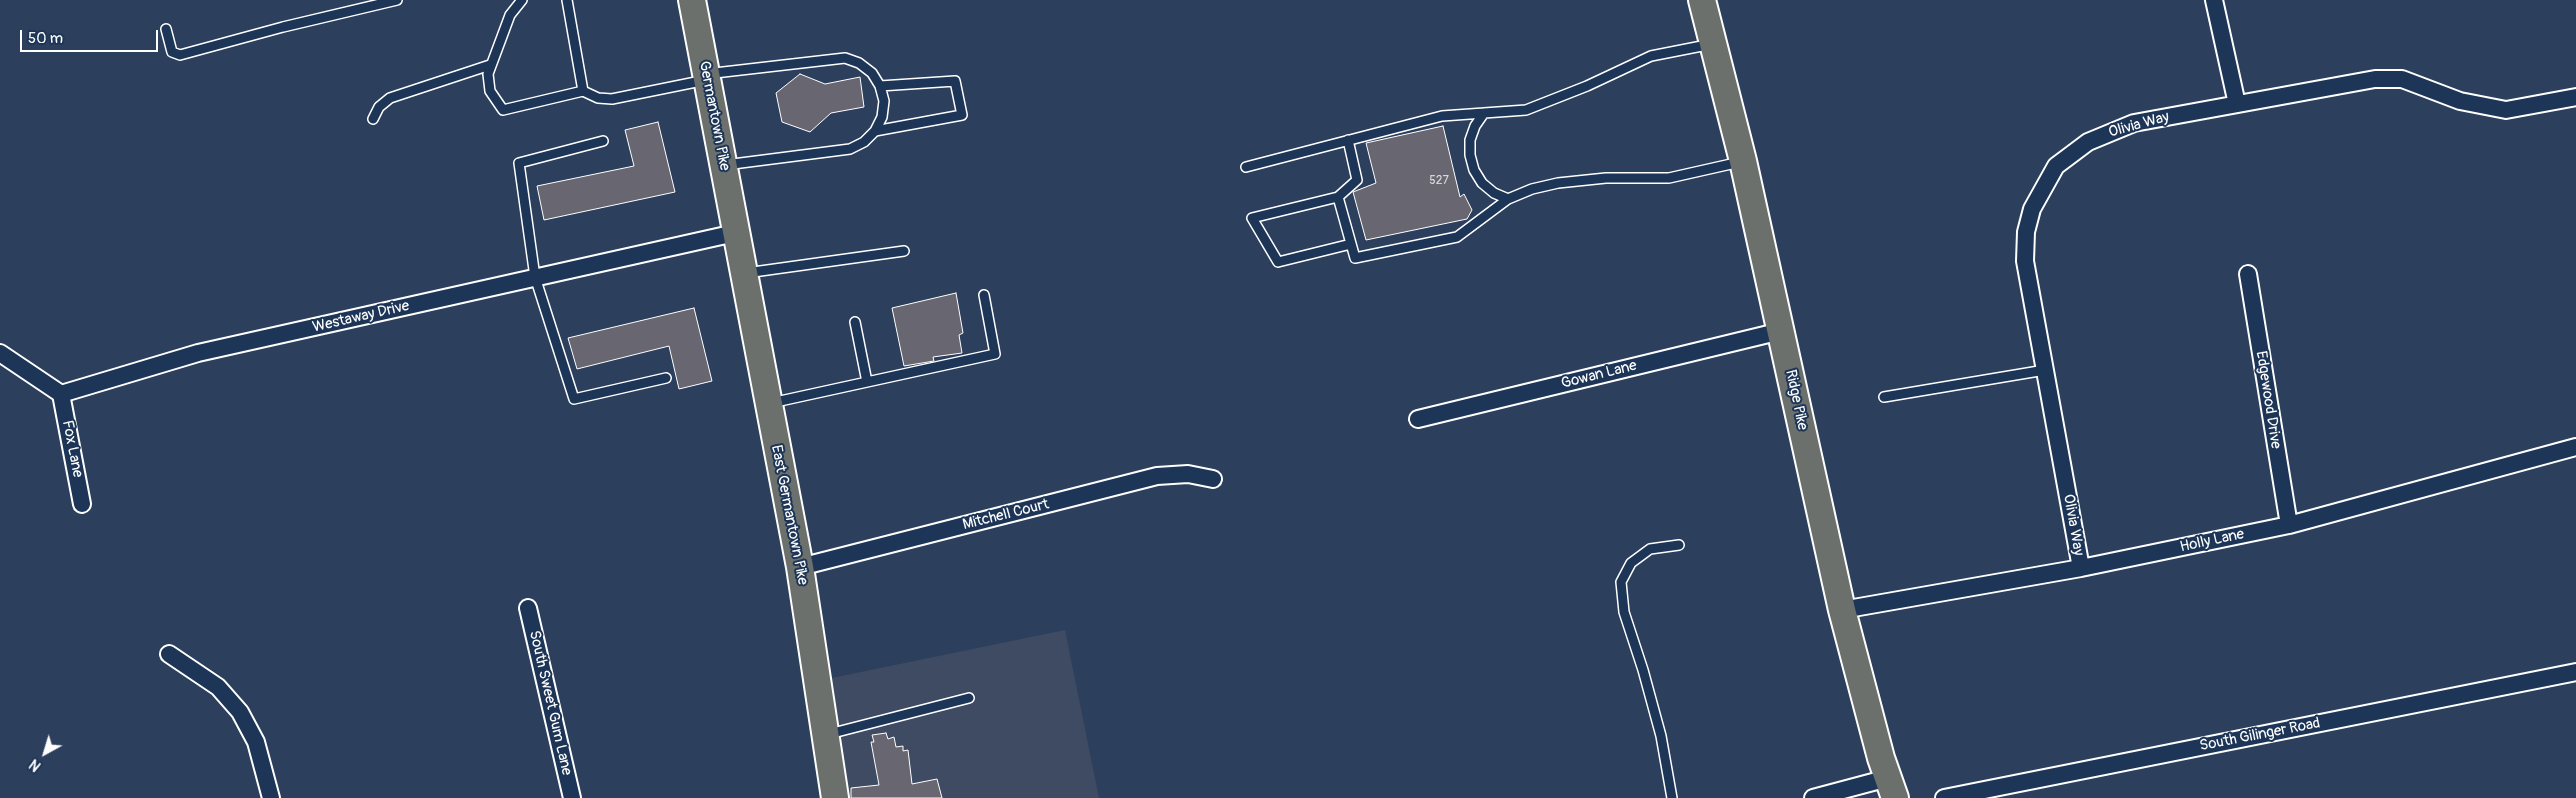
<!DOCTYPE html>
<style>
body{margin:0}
#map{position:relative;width:2576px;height:798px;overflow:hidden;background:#2c3f5c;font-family:Pangolin,sans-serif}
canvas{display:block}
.north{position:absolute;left:20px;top:728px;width:50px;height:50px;-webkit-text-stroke:4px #1d3557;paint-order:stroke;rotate:219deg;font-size:14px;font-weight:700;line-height:20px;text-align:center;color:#fff}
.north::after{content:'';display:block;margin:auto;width:18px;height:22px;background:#fff;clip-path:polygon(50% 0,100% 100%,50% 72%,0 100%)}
.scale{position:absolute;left:20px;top:30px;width:138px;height:22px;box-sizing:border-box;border:2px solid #fff;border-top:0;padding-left:6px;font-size:15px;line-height:18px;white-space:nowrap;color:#fff;-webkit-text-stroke:4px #1d3557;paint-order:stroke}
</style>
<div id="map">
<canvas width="2576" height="798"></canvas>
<div class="north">N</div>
<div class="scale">50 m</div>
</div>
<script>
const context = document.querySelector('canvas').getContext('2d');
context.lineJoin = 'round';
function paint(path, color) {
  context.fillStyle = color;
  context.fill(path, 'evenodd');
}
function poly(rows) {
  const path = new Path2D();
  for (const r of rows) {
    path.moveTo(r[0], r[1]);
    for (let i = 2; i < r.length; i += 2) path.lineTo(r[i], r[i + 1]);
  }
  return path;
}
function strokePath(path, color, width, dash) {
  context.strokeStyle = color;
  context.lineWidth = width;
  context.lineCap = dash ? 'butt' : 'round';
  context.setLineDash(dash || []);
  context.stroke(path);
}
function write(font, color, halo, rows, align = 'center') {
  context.font = font + ' Pangolin,sans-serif';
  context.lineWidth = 4;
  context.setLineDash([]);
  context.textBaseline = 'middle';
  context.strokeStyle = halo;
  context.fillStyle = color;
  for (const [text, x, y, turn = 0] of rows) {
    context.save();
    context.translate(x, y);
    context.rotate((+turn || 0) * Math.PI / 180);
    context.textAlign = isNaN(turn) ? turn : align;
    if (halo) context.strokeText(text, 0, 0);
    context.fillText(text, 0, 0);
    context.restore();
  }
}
paint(poly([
 [1065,630,1099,798,835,798,817,681]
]), '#3e4b62');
const building = poly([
 [800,74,825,84,860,77,864,107,831,113,810,132,782,122,776,93,800,74],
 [658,122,675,192,544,220,537,186,634,166,625,130,658,122],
 [1443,126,1460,197,1464,194,1472,210,1467,219,1366,240,1353,192,1376,183,1366,143,1443,126],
 [956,293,963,333,959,335,962,353,933,357,934,361,904,366,892,308,956,293],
 [694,308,712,381,679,389,669,346,577,369,568,338,694,308],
 [886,733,888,739,894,737,896,747,903,746,903,751,908,750,912,784,937,779,942,798,851,798,851,788,879,785,871,742,874,742,872,735,886,733]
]);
paint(building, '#686771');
strokePath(building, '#fff', 1);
const service = poly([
 [522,0,510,15,488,74,490,91,503,110,583,91,598,98,612,99,696,82,706,74,845,58,859,63,872,73,880,86,884,101,882,117,875,131,864,142,850,149,725,165],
 [567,0,583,91],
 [166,29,172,52,180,55,283,27,397,0],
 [1484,113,1475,126,1470,140,1470,155,1474,170,1482,183,1494,193,1508,199],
 [373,119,379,107,390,98,490,65],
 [875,131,962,115,955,81,880,86],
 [1348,140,1357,180,1338,197,1252,218,1278,262,1351,244],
 [603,141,519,163,535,277,574,399,666,378],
 [1246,167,1442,116,1526,110,1587,86,1651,56,1712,44],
 [1338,197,1355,258,1457,237,1508,199,1532,189,1558,183,1606,178,1669,178,1740,162],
 [746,273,904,251],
 [867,382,995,354,984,295],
 [1884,397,2045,370],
 [771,403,867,382,855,322],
 [829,734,969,698],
 [1672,798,1661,736,1643,670,1624,612,1621,582,1631,563,1650,549,1679,545]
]);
const minor = poly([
 [2214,0,2237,104],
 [2248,274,2289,525],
 [0,353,61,394,198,353,735,233],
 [61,394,82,504],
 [1418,419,1781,331],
 [800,567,1157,476,1188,474,1213,479],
 [2081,568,2025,261,2026,232,2032,209,2056,166,2088,142,2134,123,2375,79,2402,79,2460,101,2506,110,2576,97],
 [528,608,572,798],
 [1842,610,2081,568,2289,525,2576,447],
 [169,654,218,687,240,712,256,742,271,798],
 [1813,798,1888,778],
 [1944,798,2576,672]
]);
const primary = poly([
 [692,0,800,567,835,798],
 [1702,0,1743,161,1842,610,1881,758,1895,798]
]);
strokePath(service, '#fff', 12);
strokePath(minor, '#fff', 20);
strokePath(primary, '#fff', 30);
strokePath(service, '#1d3557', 9);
strokePath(minor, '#1d3557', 16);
strokePath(primary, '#6c706d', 26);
write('12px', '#d9d9dc', null, [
 ["527",1439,181]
]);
write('15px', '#fff', '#1d3557', [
 ["Germantown Pike",714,116,79],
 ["Olivia Way",2139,125,-15],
 ["Westaway Drive",361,317,-13],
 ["Gowan Lane",1599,375,-14],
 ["Ridge Pike",1796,400,78],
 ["Edgewood Drive",2268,400,81],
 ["Fox Lane",72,449,79],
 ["East Germantown Pike",789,515,79],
 ["Mitchell Court",1006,515,-14],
 ["Olivia Way",2073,525,80],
 ["Holly Lane",2212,541,-12],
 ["South Sweet Gum Lane",550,703,77],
 ["South Gilinger Road",2260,735,-11]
]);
</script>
